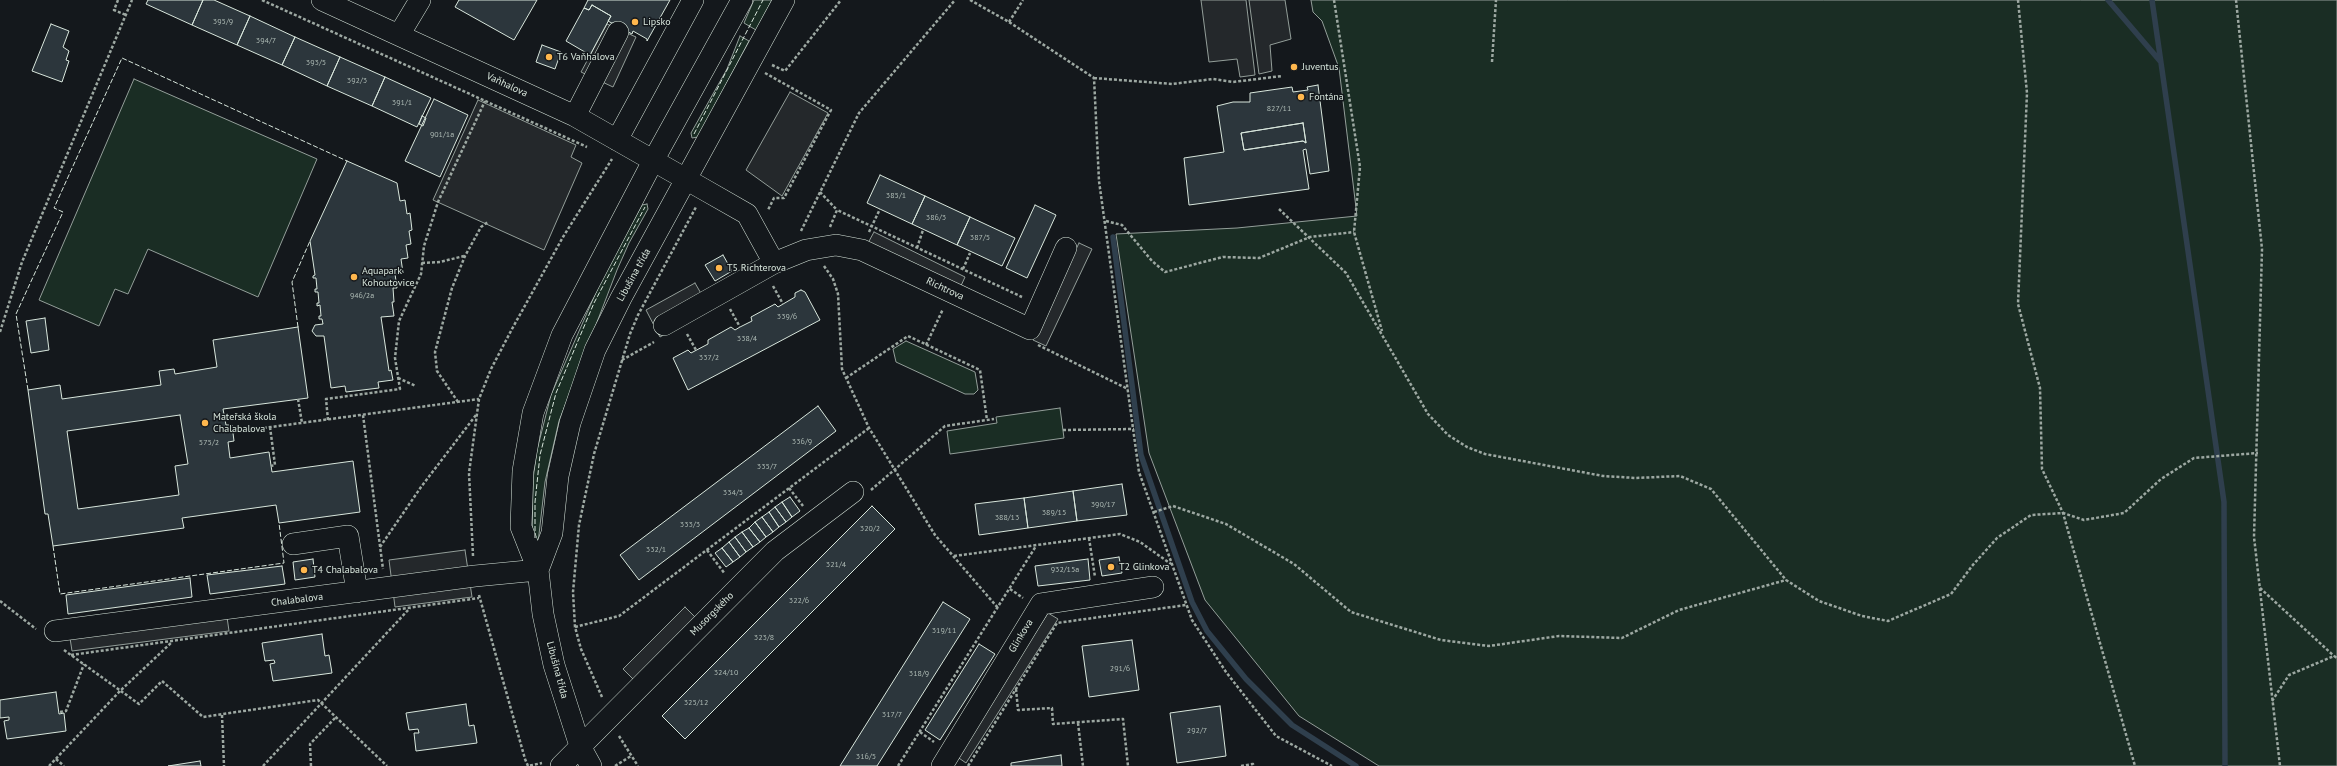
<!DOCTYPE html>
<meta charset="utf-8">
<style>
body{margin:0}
canvas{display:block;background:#14181c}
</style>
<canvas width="2337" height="766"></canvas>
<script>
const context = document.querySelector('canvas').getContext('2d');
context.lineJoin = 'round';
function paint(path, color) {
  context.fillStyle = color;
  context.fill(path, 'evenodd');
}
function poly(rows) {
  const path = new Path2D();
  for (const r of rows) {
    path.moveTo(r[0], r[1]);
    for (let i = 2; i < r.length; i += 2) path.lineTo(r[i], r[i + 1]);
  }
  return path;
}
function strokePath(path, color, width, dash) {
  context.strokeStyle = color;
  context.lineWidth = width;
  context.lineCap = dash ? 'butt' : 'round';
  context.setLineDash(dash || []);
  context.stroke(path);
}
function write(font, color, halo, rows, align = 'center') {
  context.font = font + ' "PT Sans",sans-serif';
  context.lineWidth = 3;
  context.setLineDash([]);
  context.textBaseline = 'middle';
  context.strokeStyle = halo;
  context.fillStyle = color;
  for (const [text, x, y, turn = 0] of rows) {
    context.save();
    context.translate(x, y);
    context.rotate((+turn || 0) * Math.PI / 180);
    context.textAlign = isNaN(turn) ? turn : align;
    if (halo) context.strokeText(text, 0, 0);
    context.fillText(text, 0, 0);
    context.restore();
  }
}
const green = poly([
 [754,0,772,0,756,30,744,23,754,0],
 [1311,0,2337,0,2337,766,1379,766,1299,716,1205,600,1149,453,1116,234,1237,228,1357,216,1339,68,1322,21,1313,12,1311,0],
 [740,36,749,41,698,137,692,138,691,133,727,69,740,36],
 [134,79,317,159,258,297,148,249,128,294,115,289,99,326,39,300,134,79],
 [647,204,648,209,629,243,617,270,559,421,545,482,538,543,532,542,533,479,537,450,551,395,601,281,642,205,647,204],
 [906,341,975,372,978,390,974,394,965,394,896,362,893,349,906,341],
 [1060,408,1064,438,950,454,947,431,997,423,996,417,1060,408]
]);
paint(green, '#1a2d24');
strokePath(green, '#939e99', 1);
const parking = poly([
 [1201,0,1246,0,1255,75,1240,77,1237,59,1209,62,1201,0],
 [1249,0,1285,0,1291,39,1270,45,1272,71,1259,74,1249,0],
 [607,24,636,37,613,87,581,72,607,24],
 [790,92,828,113,782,196,746,170,790,92],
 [478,100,576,145,571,157,582,163,544,250,433,200,478,100],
 [874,232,965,277,960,288,868,243,874,232],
 [1079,243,1092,249,1046,346,1033,340,1079,243],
 [695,283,710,309,660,337,646,310,695,283],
 [465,550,472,597,395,607,389,560,465,550],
 [685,607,695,617,633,679,623,669,685,607],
 [1048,613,1058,619,966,763,956,756,1048,613],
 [227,617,229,631,72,651,70,638,227,617]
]);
paint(parking, '#24282b');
strokePath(parking, '#939e99', 1);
strokePath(poly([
 [2108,0,2160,61],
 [2152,0,2224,502,2225,766],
 [1113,237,1141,455,1192,602,1207,631,1246,679,1292,725,1356,766]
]), '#2f3f4d', 5.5);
const building = poly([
 [148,0,203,0,192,25,146,4,148,0],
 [203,0,214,0,250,16,237,45,192,25,203,0],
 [459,0,537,0,514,40,455,7,459,0],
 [588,0,670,0,647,41,647,39,633,31,632,34,608,21,611,16,592,5,589,10,584,8,588,0],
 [592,5,611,16,590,55,566,41,584,8,589,10,592,5],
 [250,16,295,37,282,65,237,45,250,16],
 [51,24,69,31,63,47,69,51,66,60,69,61,62,82,32,71,51,24],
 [295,37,340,57,327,86,282,65,295,37],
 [542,45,561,52,555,69,536,62,542,45],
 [340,57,385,77,372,106,327,86,340,57],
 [385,77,431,98,417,127,372,106,385,77],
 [1318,85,1329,171,1310,174,1306,149,1303,150,1309,189,1189,205,1184,158,1224,152,1217,106,1233,102,1250,102,1250,93,1292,87,1293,92,1308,90,1307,87,1318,85],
 [1303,123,1306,143,1303,141,1244,150,1241,133,1303,123],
 [434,99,468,115,440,177,405,161,434,99],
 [422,116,426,118,423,126,419,124,422,116],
 [1303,123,1306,143,1303,141,1244,150,1241,133,1303,123],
 [347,161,397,183,400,201,405,200,407,214,410,213,412,230,409,231,411,244,406,245,408,258,401,259,403,273,395,274,397,288,393,288,394,302,392,302,394,316,381,317,389,371,391,370,393,380,378,382,379,388,346,392,345,386,331,388,324,336,316,336,312,331,315,325,323,324,322,319,319,319,319,316,321,316,320,305,317,306,317,303,319,303,318,292,315,292,315,289,317,289,316,278,313,278,313,276,315,275,310,241,347,161],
 [880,175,925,196,912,224,867,203,880,175],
 [925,196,970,217,957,245,912,224,925,196],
 [1035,205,1056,215,1027,278,1006,268,1035,205],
 [970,217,1015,238,1002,266,957,245,970,217],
 [723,255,732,271,715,281,705,265,723,255],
 [801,290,805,292,820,320,688,390,673,358,688,350,691,353,708,344,708,340,731,327,735,330,740,327,752,321,751,317,775,304,778,307,795,297,795,293,801,290],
 [45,318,49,350,31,353,26,321,45,318],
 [298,327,308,398,223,409,226,425,232,425,234,441,228,442,230,458,269,452,272,472,353,461,360,512,279,523,276,505,182,518,184,528,53,546,48,514,45,514,28,390,60,385,62,399,161,385,159,371,174,369,175,374,217,367,213,340,298,327],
 [180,415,188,464,175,466,179,495,78,509,67,431,180,415],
 [818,406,836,431,639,580,620,555,818,406],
 [1122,484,1127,515,1077,521,1073,491,1122,484],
 [1073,491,1077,521,1028,528,1024,498,1073,491],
 [790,497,800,511,792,517,782,502,790,497],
 [1024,498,1028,528,979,535,975,504,1024,498],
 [782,502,792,517,786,522,775,507,782,502],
 [872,506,895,529,685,739,662,716,872,506],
 [775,507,786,522,779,527,769,512,775,507],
 [769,512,779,527,773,532,762,517,769,512],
 [762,517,773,532,766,537,755,522,762,517],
 [755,522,766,537,760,542,749,528,755,522],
 [749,528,760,542,753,547,742,532,749,528],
 [742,532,753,547,746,552,735,537,742,532],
 [735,537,746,552,740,557,729,542,735,537],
 [729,542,740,557,733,562,722,548,729,542],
 [722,548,733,562,726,567,715,553,722,548],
 [1119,557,1122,573,1102,576,1099,560,1119,557],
 [313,559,315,577,295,580,293,562,313,559],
 [1088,559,1090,580,1038,586,1035,566,1088,559],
 [282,566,285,584,210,594,207,575,282,566],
 [190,578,192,597,68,614,66,595,190,578],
 [943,602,970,619,877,766,840,766,943,602],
 [322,634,325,656,329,655,332,673,273,681,270,664,275,663,274,660,265,661,262,643,322,634],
 [1132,640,1139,690,1089,697,1082,646,1132,640],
 [979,644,995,654,940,740,925,730,979,644],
 [56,692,59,714,64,713,66,731,7,739,4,721,9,720,9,717,0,718,0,700,56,692],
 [466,704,469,726,474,725,477,743,416,751,414,733,419,733,418,729,409,730,406,713,466,704],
 [1220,706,1226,756,1177,763,1170,713,1220,706],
 [1061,755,1062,766,1011,766,1011,763,1061,755],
 [200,761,201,766,168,766,200,761]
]);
paint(building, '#2c363c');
strokePath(building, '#d8e6dc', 1);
const minor = poly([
 [322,0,575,116,705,190,747,214,774,263],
 [399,35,420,0],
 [575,116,618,32],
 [617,140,693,0],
 [664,325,774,263,806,250,836,245,862,250,1030,329,1066,248],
 [293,544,348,536,357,592],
 [538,570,552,533,558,476,570,423,595,350,621,298,784,0],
 [55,631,475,576,538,570],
 [561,766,775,551,853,492],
 [591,766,580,746,554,665,543,614,538,570,521,527,523,471,533,413,562,335,653,161,742,0],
 [942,766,1041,604,1153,587]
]);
strokePath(minor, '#d8e6dc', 22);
strokePath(poly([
 [118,0,114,10,126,15],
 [262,0,587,147],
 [970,0,1009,22,1094,78,1099,181,1139,472,1192,620,1226,672,1276,736,1332,766],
 [1334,0,1360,167,1354,232,1382,331],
 [2018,0,2027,93,2018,304,2040,388,2042,469,2063,513,2135,766],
 [2236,0,2262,249,2254,537,2280,766],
 [1009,22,1023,0],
 [1492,62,1496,0],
 [772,65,785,71,841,0],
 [765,73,831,110,784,198,774,198,768,210],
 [1094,78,1172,84,1213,79,1233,82,1282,76],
 [820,192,837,210],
 [1279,209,1346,273,1428,414,1448,435,1467,447,1485,454,1603,476,1636,478,1680,476,1711,489,1786,580,1819,601,1862,616,1888,621,1951,594,1972,566,1997,538,2031,515,2063,513,2084,520,2124,513,2161,479,2194,458,2258,453],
 [1106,221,1122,225,1152,261,1165,272,1223,257,1259,258,1310,237,1354,232],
 [830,227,837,210,1022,297],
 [801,231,859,113,955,0],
 [869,232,880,209],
 [917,248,923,230],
 [422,263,440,262,464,256],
 [824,266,833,279,838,294,842,369,869,428,935,535,998,608],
 [963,269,970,253],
 [773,286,783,304],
 [730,309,740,327],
 [0,332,22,262,132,0],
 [687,334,696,350],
 [926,345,943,309],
 [1038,345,1128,389],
 [622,360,654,342],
 [398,378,416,386],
 [846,378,908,336,980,370,987,420],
 [298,399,302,423],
 [458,402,437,371,435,352,452,288,465,256,481,227,488,222],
 [363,415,383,569],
 [328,420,326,399,400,389,395,358,399,321,421,274,424,246,438,202,485,101],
 [270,427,275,465,271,466],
 [1063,430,1134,429],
 [234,432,479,399],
 [789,488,803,506],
 [871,490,945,426,994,419],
 [1154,512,1173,506,1226,524,1294,564,1351,612,1441,640,1489,646,1559,636,1622,638,1679,610,1786,580],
 [1089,538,1095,577],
 [380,547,421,487,476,415],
 [707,550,725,574],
 [473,556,469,473,479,399,491,369,512,329,563,237,612,159],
 [954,556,1120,534,1140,542,1171,564],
 [2260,588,2334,656],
 [1010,589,1023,598],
 [479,595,525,759,528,766,542,763],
 [0,601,36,629],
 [575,627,619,616,869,428],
 [64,650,139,704,162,681,203,717,318,700,387,766],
 [71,655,479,598],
 [1016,689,1018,710,1052,708,1053,724,1123,719,1128,766],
 [602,697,581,649,575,627,573,592,579,525,594,454,630,334,638,315,696,207],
 [2272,701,2289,675,2334,656,2337,658],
 [60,712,66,711,84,664],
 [222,715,224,766],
 [1078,723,1083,766],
 [920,732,934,742],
 [619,736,638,766],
 [56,759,64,766],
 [49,766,120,691,171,643],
 [263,766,410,608],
 [311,766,310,744,336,717],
 [615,766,631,756],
 [898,766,1036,546],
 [968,766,1057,623,1186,605],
 [1241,766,1253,764,1253,766]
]), '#9da8a2', 2.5, [3, 2]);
strokePath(minor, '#14181c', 21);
strokePath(poly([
 [694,134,763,0],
 [298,327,292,282,310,241],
 [28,390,16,314,63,212,54,208,122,58,347,161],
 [535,538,535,502,540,455,556,393,594,303,645,207],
 [53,546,60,594,284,563,279,523]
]), '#d8e6dc', 1, [5, 2]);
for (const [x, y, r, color] of [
 [635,22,4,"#ffb74d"],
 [549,57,4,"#ffb74d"],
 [1294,67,4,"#ffb74d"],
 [1301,97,4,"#ffb74d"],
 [719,268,4,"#ffb74d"],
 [354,277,4,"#ffb74d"],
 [205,423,4,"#ffb74d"],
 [1111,567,4,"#ffb74d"],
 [304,570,4,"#ffb74d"]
]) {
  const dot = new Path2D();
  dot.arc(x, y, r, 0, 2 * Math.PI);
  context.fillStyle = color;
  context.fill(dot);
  strokePath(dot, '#14181c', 1.5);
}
write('8px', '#adbab4', null, [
 ["395/9",223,22],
 ["394/7",266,41],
 ["393/5",316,63],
 ["392/3",357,81],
 ["391/1",402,103],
 ["827/11",1279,109],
 ["901/1a",442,135],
 ["385/1",896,196],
 ["386/3",936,218],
 ["387/5",980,238],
 ["946/2a",362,296],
 ["339/6",787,317],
 ["338/4",747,339],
 ["337/2",709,358],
 ["336/9",802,442],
 ["575/2",209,443],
 ["335/7",767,467],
 ["334/5",733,493],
 ["390/17",1103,505],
 ["389/15",1054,513],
 ["388/13",1007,518],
 ["333/3",690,525],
 ["320/2",870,529],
 ["332/1",656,550],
 ["321/4",836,565],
 ["932/15a",1065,570],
 ["322/6",799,601],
 ["319/11",944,631],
 ["323/8",764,638],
 ["291/6",1120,669],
 ["324/10",726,673],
 ["318/9",919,674],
 ["325/12",696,703],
 ["317/7",892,715],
 ["292/7",1197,731],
 ["316/5",866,757]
]);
write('10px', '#d8e6dc', '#14181c', [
 ["Lipsko",643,22],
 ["T6 Vaňhalova",557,57],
 ["Juventus",1302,67],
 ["Fontána",1309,97],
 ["T5 Richterova",727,268],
 ["Aquapark",362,271],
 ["Kohoutovice",362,283],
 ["Mateřská škola",213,417],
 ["Chalabalova",213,429],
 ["T2 Glinkova",1119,567],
 ["T4 Chalabalova",312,570]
], 'left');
write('10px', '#d8e6dc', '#14181c', [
 ["Vaňhalova",507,85,25],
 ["Libušina třída",634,275,-61],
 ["Richtrova",945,289,25],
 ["Chalabalova",297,600,-7],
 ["Musorgského",712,614,-45],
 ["Glinkova",1021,636,-59],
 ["Libušina třída",557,670,75]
]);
</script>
